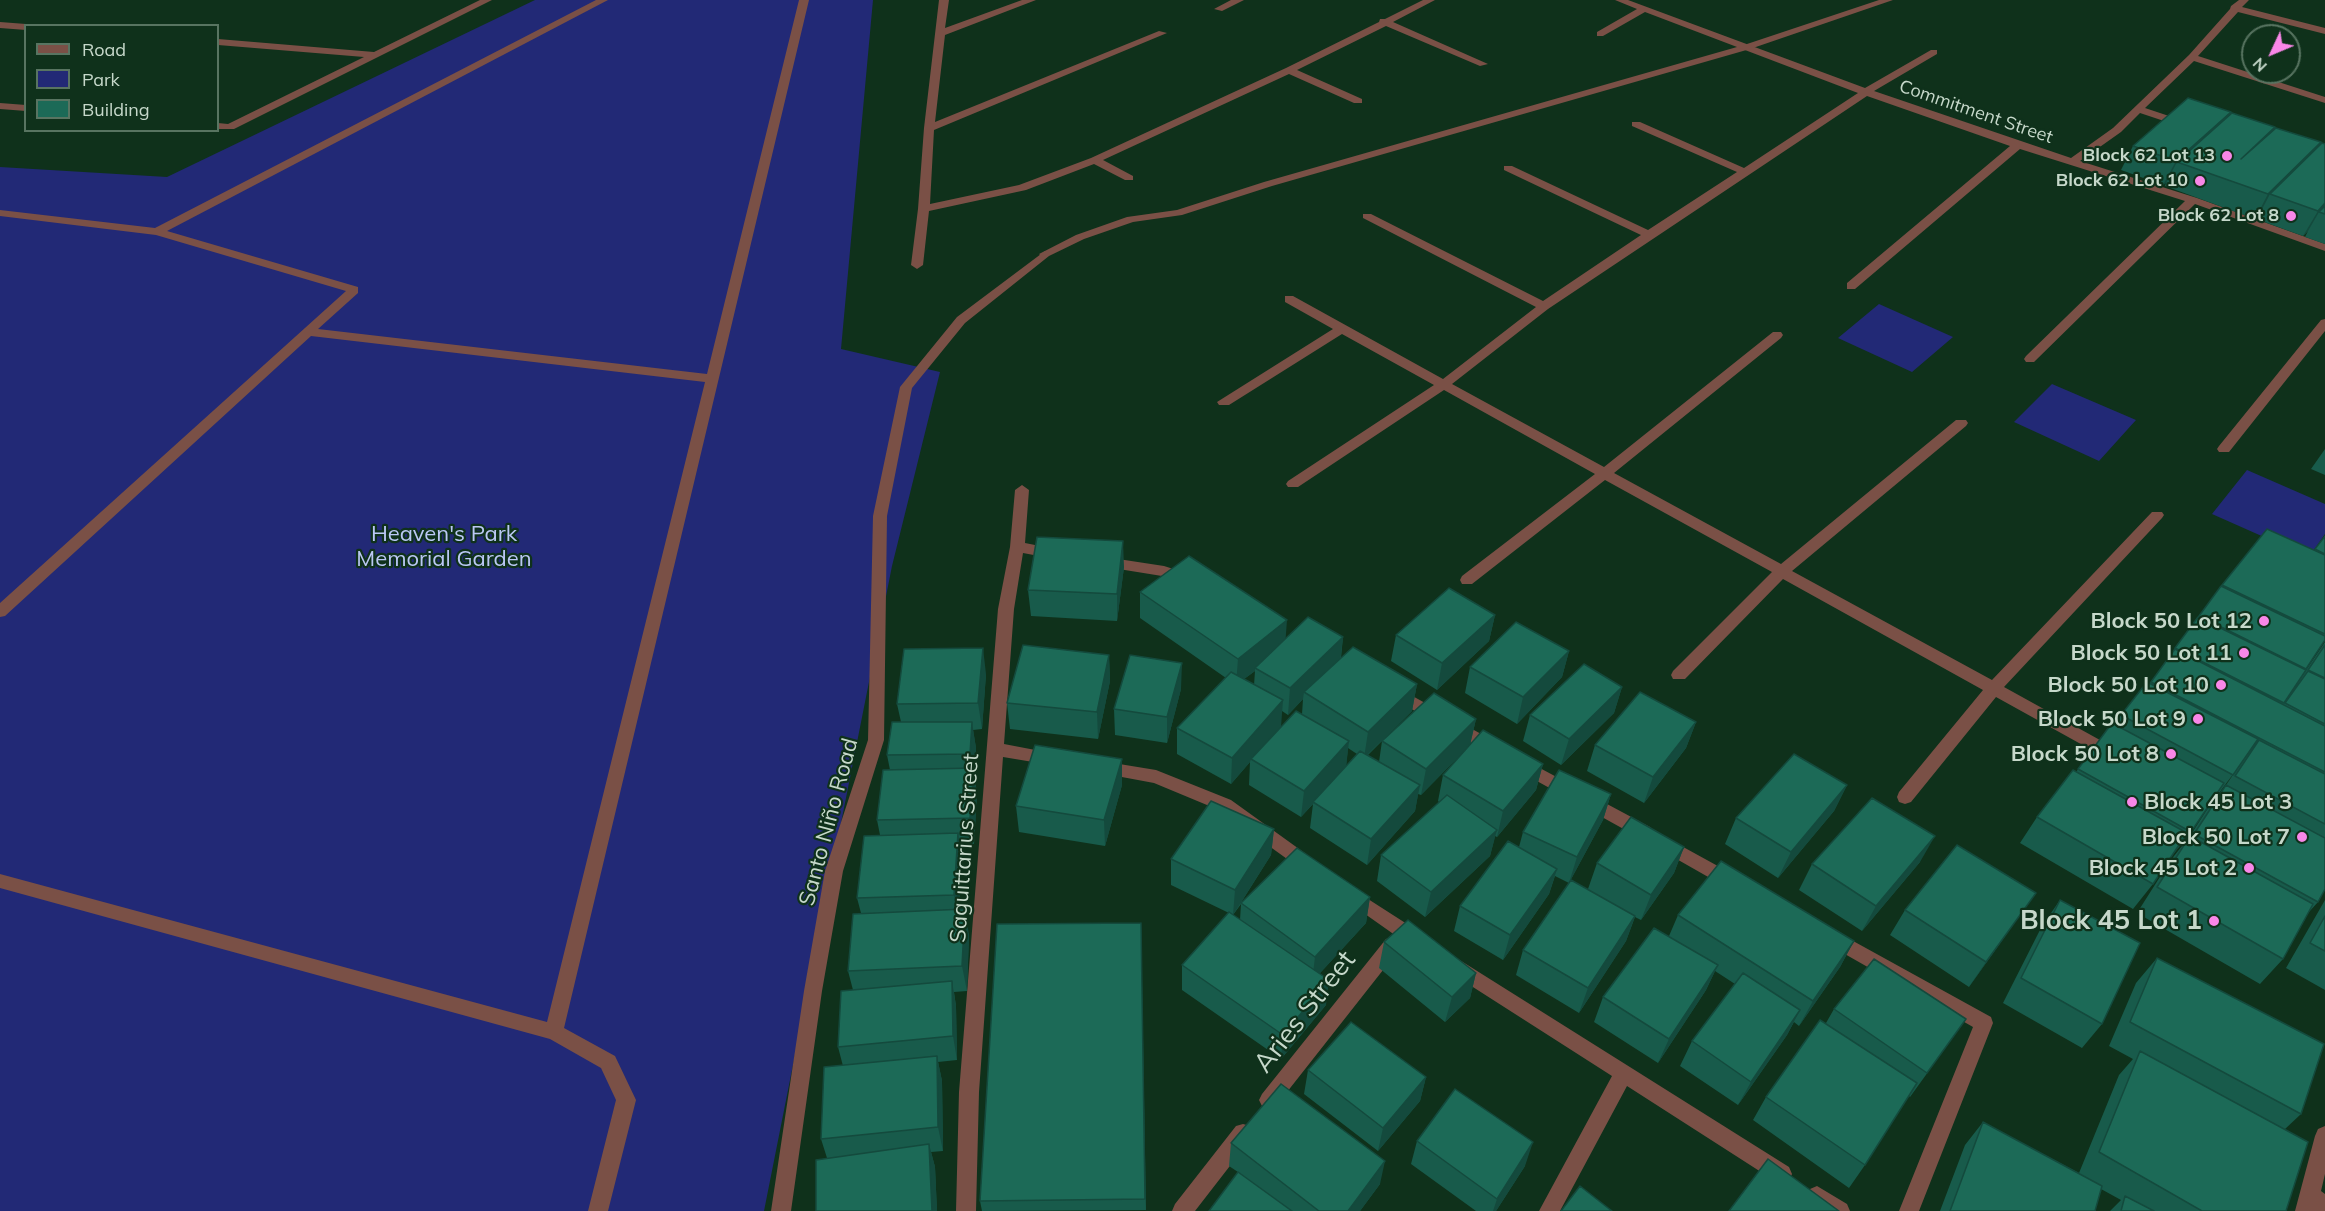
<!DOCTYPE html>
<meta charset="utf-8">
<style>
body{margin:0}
#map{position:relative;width:2325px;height:1211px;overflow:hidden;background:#0f311b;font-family:Mulish,sans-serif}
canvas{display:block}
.legend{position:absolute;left:24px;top:24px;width:195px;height:108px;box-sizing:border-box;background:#0f311b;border:2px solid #587461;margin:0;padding:8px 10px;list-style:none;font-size:18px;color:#c6d8ca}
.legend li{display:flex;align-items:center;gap:12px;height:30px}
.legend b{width:30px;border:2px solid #587461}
.north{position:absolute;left:2241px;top:24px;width:60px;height:60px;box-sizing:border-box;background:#0f311b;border:2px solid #587461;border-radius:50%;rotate:226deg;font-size:16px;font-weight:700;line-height:24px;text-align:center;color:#c6d8ca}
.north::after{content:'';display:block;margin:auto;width:21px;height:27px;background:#f987e8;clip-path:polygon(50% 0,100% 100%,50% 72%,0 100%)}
</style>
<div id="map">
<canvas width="2325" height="1211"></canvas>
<ul class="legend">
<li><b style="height:8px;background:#7a5046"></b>Road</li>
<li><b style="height:16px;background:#222976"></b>Park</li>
<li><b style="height:16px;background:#1c6a57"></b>Building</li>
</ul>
<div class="north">N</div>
</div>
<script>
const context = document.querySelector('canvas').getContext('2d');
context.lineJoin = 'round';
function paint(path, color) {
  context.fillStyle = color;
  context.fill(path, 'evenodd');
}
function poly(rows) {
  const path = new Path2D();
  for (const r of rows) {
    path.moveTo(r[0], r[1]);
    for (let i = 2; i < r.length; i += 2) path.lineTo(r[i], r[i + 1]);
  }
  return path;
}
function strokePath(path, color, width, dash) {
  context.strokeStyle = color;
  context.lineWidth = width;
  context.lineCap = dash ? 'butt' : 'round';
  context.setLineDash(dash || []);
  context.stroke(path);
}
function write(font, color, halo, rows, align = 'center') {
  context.font = font + ' Mulish,sans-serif';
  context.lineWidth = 4.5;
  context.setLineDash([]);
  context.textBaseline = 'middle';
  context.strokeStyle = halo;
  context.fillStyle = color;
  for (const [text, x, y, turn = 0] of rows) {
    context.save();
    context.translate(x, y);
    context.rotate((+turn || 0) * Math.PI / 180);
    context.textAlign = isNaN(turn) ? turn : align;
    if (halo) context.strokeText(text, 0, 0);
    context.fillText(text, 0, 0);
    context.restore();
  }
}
paint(poly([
 [535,0,873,0,841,349,940,372,892,566,764,1211,0,1211,0,167,167,177],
 [1879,304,1953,337,1912,372,1838,338],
 [2052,384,2136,420,2099,461,2014,422],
 [2247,470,2325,504,2325,534,2309,557,2212,514]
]), '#222976');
paint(poly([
 [596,0,608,0,167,231,358,287,358,293,318,329,707,374,799,0,809,0,564,1028,615,1056,636,1100,608,1211,588,1211,616,1100,601,1068,550,1039,0,888,0,874,547,1022,705,382,311,336,5,616,0,617,0,603,346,291,156,235,0,216,0,210,155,228,596,0],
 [1879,0,1893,0,1750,49,1272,186,1182,215,1133,222,1084,239,1049,256,1041,256,1039,254,1076,235,1127,217,1177,210,1264,182,1744,45,1879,0]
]), '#7a5046');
paint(poly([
 [480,0,492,0,234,129,218,129,218,123,228,124,364,57,218,45,218,39,374,52,480,0],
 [939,0,949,0,945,28,1022,0,1036,0,945,35,935,122,1159,31,1167,33,934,130,930,204,1019,185,1091,158,1286,68,1379,22,1380,19,1385,19,1423,0,1435,0,1393,22,1488,64,1480,66,1386,26,1297,70,1362,99,1362,103,1354,103,1289,74,1103,160,1133,176,1133,180,1125,180,1094,164,1026,190,929,211,923,265,917,269,911,265,918,209,924,128,939,0],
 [1231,0,1244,0,1222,11,1214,9,1231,0],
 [1615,0,1628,0,1865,88,1931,50,1937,50,1937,54,1874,91,2071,158,2113,128,2189,55,2230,9,2231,6,2239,0,2249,0,2242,7,2325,28,2325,34,2238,12,2198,56,2325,97,2325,103,2194,61,2145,108,2187,122,2187,126,2179,126,2140,113,2121,132,2080,161,2197,198,2325,244,2325,251,2195,204,2034,362,2026,362,2024,359,2026,356,2185,201,2020,149,1855,289,1847,289,1847,283,2010,146,1867,96,1548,309,1452,384,1604,467,1773,332,1781,332,1783,335,1781,338,1614,473,1781,564,1956,420,1966,420,1968,423,1966,426,1792,571,1992,680,2152,512,2162,512,2164,515,2162,518,2004,687,2118,750,2120,754,2118,758,2112,760,2106,758,1996,697,1911,802,1905,804,1899,802,1897,797,1899,792,1983,690,1783,579,1685,679,1673,679,1671,675,1673,671,1772,572,1605,480,1472,584,1462,584,1460,580,1462,576,1595,474,1444,390,1298,487,1288,487,1286,484,1288,481,1434,385,1342,334,1229,405,1219,405,1217,402,1333,329,1285,302,1285,296,1293,296,1443,379,1536,307,1363,218,1363,214,1371,214,1543,301,1641,235,1504,170,1504,166,1512,166,1648,230,1737,172,1632,126,1632,122,1640,122,1744,168,1858,93,1645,12,1603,36,1597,36,1597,32,1637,9,1615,0],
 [0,22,26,24,30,26,26,26,26,30,0,28,0,22],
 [0,103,26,105,26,111,0,109,0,103],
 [1045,251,1049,252,1049,256,965,323,912,388,887,516,884,740,843,871,822,991,791,1211,771,1211,804,991,825,871,868,740,873,516,900,387,957,317,1045,251],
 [2325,319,2325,331,2229,452,2219,452,2217,449,2219,446,2321,320,2325,319],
 [1022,485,1029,490,1025,543,1055,549,1062,554,1055,559,1023,553,1014,609,1004,744,1051,753,1057,754,1059,759,1057,764,1051,765,1003,757,979,1092,976,1211,956,1211,959,1092,998,609,1010,547,1015,490,1022,485],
 [1105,557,1164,566,1189,574,1191,578,1184,583,1162,576,1100,566,1098,562,1100,558,1105,557],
 [1398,688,1501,745,1503,749,1501,753,1495,755,1489,753,1392,698,1390,694,1392,690,1398,688],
 [1523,759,1650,827,1653,832,1650,837,1644,839,1638,837,1517,770,1515,765,1517,760,1523,759],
 [1101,761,1156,770,1231,800,1313,859,1316,864,1313,869,1307,871,1301,869,1219,810,1154,783,1095,772,1093,767,1095,762,1101,761],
 [1665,837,1736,876,1739,881,1736,886,1730,888,1724,886,1659,849,1656,844,1659,839,1665,837],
 [1354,890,1421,933,1424,939,1421,945,1415,947,1409,945,1348,902,1345,897,1348,892,1354,890],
 [1835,931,1991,1017,1993,1023,1919,1211,1899,1211,1973,1027,1829,945,1826,939,1829,933,1835,931],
 [1392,937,1398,939,1401,945,1398,951,1276,1106,1269,1109,1262,1106,1259,1100,1262,1094,1386,939,1392,937],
 [1458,959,1789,1167,1792,1174,1789,1181,1782,1184,1775,1181,1627,1086,1560,1211,1539,1211,1612,1076,1451,973,1449,967,1451,961,1458,959],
 [1243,1124,1250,1126,1253,1133,1250,1140,1195,1211,1172,1211,1175,1204,1236,1126,1243,1124],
 [2325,1126,2325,1174,2321,1191,2325,1194,2325,1211,2295,1211,2315,1136,2318,1129,2325,1126],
 [1817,1186,1847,1204,1850,1211,1822,1211,1810,1203,1807,1196,1810,1189,1817,1186]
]), '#7a5046');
paint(poly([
 [2229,115,2275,127,2273,130,2318,147,2325,144,2325,244,2305,237,2308,231,2303,236,2256,219,2259,215,2255,219,2165,186,2166,183,2163,185,2121,170,2133,146],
 [2325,449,2325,475,2311,469],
 [2267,529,2314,551,2325,536,2325,640,2285,701,2325,642,2325,889,2318,902,2309,912,2283,959,2260,984,2137,913,2170,861,2190,836,2206,811,2226,785,2237,769,2213,801,2212,800,2191,832,2171,857,2153,884,2133,909,2020,843,2037,817,2076,772,2112,723,2115,725,2121,715,2150,683,2175,648,2221,586],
 [1124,567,1117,621,1031,616,1028,590],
 [1140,592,1286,639,1343,637,1341,658,1417,684,1412,711,1368,755,1379,762,1382,741,1476,719,1470,745,1421,795,1418,794,1415,811,1367,865,1310,828,1313,804,1301,817,1249,785,1250,762,1231,784,1177,754,1177,728,1226,678,1140,618],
 [1255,671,1254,685,1244,679],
 [1303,699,1302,714,1277,730,1282,711,1288,715],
 [1348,748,1357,754,1346,766],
 [1495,615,1489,641,1437,690,1391,661,1396,635],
 [1569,651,1562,677,1517,724,1465,693,1470,667],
 [1109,655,1110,681,1098,739,1010,729,1007,703],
 [986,674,982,729,973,730,976,748,974,771,977,794,974,844,960,844,962,859,959,910,969,935,967,991,954,992,956,1006,957,1060,938,1062,942,1081,943,1151,931,1152,935,1167,937,1211,816,1211,827,1158,821,1139,843,1066,838,1047,853,990,848,971,861,913,857,898,880,835,877,820,890,770,887,755,901,722,897,704],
 [1622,687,1614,713,1561,765,1523,741,1530,715],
 [1181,689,1167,743,1115,735,1114,709],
 [1696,722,1686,748,1644,803,1587,771,1595,745],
 [1543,764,1536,790,1497,837,1495,836,1490,856,1425,917,1377,881,1381,855,1439,802,1438,801,1443,775],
 [1122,785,1105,846,1019,832,1016,806],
 [1847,785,1834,811,1778,878,1725,844,1736,818],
 [1611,794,1603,820,1569,883,1555,876,1549,894,1503,960,1454,931,1460,906,1519,847,1523,832],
 [1274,829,1271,855,1242,901,1370,897,1366,923,1320,973,1326,1005,1281,1059,1182,990,1182,965,1229,913,1171,885,1171,859],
 [1241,904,1240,920,1233,915],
 [1684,847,1674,873,1641,920,1635,917,1626,941,1579,1013,1516,975,1523,950,1588,889,1597,863],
 [1920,862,1862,931,1799,890,1812,864],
 [2060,900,2102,1024,2082,1048,2003,1003,2042,926],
 [2325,900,2325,990,2286,968],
 [1905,910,2018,918,1969,987,1890,935],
 [1678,915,1854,941,1840,967,1799,1026,1794,1022,1787,1035,1738,1105,1680,1066,1692,1041,1735,984,1715,971,1706,990,1658,1063,1594,1022,1603,997,1669,936],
 [1141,923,1146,1210,982,1211,980,1201],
 [1384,942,1476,973,1470,998,1445,1022,1379,968],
 [2157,958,2301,1114,2284,1130,2286,1211,2110,1211,2121,1200,2101,1189,2095,1211,1940,1211,1965,1145,1983,1122,2079,1173,2119,1075,2133,1059,2109,1046,2136,983],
 [1834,1009,1949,1043,1910,1097,1909,1096,1865,1165,1849,1188,1753,1120,1766,1097,1826,1023],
 [1308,1070,1426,1077,1420,1101,1378,1151,1304,1094],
 [1417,1141,1525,1166,1496,1211,1476,1211,1411,1164],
 [1231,1143,1380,1184,1360,1211,1209,1211,1238,1172,1229,1166]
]), '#185b4b');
paint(poly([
 [2231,112,2218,136,2177,162,2166,183,2163,185,2176,161],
 [2321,142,2307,167,2270,194,2259,215,2255,219,2268,194],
 [2325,203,2325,212,2319,212,2308,231,2303,236,2318,211],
 [1123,541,1124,567,1117,621,1117,594],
 [1495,615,1489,641,1437,690,1442,663],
 [1287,620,1285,647,1255,668,1255,671,1236,685,1238,659],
 [1343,637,1340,663,1304,692,1303,699,1288,715,1290,688],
 [983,648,986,674,982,729,978,703],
 [1569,651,1562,677,1517,724,1523,697],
 [1109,655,1110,681,1098,739,1097,712],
 [1182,663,1181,689,1167,743,1167,717],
 [1417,684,1412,711,1364,758,1368,732],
 [1622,687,1614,713,1561,765,1569,739],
 [1283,700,1281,727,1251,759,1250,762,1231,784,1232,758],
 [1476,719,1470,745,1421,795,1426,769],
 [972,722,976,748,974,771,977,794,974,844,970,818,973,778,970,754],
 [1696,722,1686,748,1644,803,1653,777],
 [1349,741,1346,768,1301,817,1304,791],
 [1122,759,1122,785,1105,846,1104,820],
 [1543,764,1536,790,1497,837,1503,811],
 [1420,785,1415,811,1367,865,1371,839],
 [1847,785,1834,811,1778,878,1791,852],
 [1611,794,1603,820,1569,883,1577,857],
 [1274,829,1271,855,1233,915,1235,890],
 [1497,830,1490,856,1425,917,1431,892],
 [958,833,962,859,958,920,954,895],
 [1935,836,1920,862,1862,931,1876,906],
 [1684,847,1674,873,1641,920,1651,895],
 [1557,869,1549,894,1503,960,1510,935],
 [2036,893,2018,918,1969,987,1986,962],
 [1370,897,1366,923,1312,982,1315,957],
 [965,909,969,935,967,991,962,966],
 [1635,916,1626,941,1579,1013,1588,988],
 [1854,941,1840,967,1799,1026,1813,1001],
 [1718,965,1706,990,1658,1063,1669,1039],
 [1476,973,1470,998,1445,1022,1452,997],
 [1329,980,1326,1005,1281,1059,1283,1035],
 [952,981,956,1006,957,1060,953,1036],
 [1800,1010,1787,1035,1738,1105,1751,1082],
 [937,1056,942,1081,943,1151,938,1127],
 [1426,1077,1420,1101,1378,1151,1383,1128],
 [1533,1142,1525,1166,1496,1211,1493,1211,1497,1199],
 [929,1144,935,1167,937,1211,932,1211],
 [1385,1161,1380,1184,1360,1211,1348,1211]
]), '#144a3d');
const building = poly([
 [2188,98,2231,112,2176,161,2133,146,2188,98],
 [2232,113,2275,127,2241,159,2276,128,2321,142,2268,194,2177,162,2232,113],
 [2322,143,2325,144,2325,203,2318,211,2270,194,2322,143],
 [2325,206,2325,214,2319,212,2325,206],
 [2267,529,2325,555,2325,634,2222,585,2267,529],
 [2325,536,2325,554,2315,549,2325,536],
 [1037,537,1123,541,1117,594,1028,590,1037,537],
 [1189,556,1287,620,1238,659,1140,592,1189,556],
 [2221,586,2325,636,2325,640,2306,669,2199,616,2221,586],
 [1449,588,1495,615,1442,663,1396,635,1449,588],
 [1308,617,1343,637,1290,688,1255,668,1308,617],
 [2198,617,2306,670,2284,703,2175,648,2198,617],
 [1516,622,1569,651,1523,697,1470,667,1516,622],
 [1023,645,1109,655,1097,712,1007,703,1023,645],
 [2325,645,2325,678,2308,670,2325,645],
 [1353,647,1417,684,1368,732,1304,692,1353,647],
 [983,648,978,703,897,704,904,649,983,648],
 [2175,649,2325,726,2325,772,2151,682,2175,649],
 [1130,655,1182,663,1167,717,1114,709,1130,655],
 [1584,664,1622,687,1569,739,1530,715,1584,664],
 [2308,671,2325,679,2325,724,2285,703,2308,671],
 [1231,672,1283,700,1232,758,1177,728,1231,672],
 [2147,682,2258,739,2233,775,2121,715,2147,682],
 [1640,692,1696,722,1653,777,1595,745,1640,692],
 [1434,693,1476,719,1426,769,1382,741,1434,693],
 [1296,711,1349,741,1304,791,1251,759,1296,711],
 [892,722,972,722,970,754,887,755,892,722],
 [2112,723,2224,783,2191,832,2078,769,2112,723],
 [1483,730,1543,764,1503,811,1443,775,1483,730],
 [2259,740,2325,774,2325,824,2235,776,2259,740],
 [1035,745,1122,759,1104,820,1016,806,1035,745],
 [1360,751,1420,785,1371,839,1313,802,1360,751],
 [1794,754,1847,785,1791,852,1736,818,1794,754],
 [974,768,970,818,877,820,883,770,974,768],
 [1559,770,1611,794,1577,857,1523,832,1559,770],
 [2073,770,2187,833,2153,884,2037,817,2073,770],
 [2226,785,2325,838,2325,889,2318,902,2194,834,2226,785],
 [1447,795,1497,830,1431,892,1381,855,1447,795],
 [1872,798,1935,836,1876,906,1812,864,1872,798],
 [1211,801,1274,829,1235,890,1171,859,1211,801],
 [1631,817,1684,847,1651,895,1597,863,1631,817],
 [958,833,954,895,857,898,864,836,958,833],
 [2190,836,2313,904,2283,959,2157,887,2190,836],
 [1508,841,1557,869,1510,935,1460,906,1508,841],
 [1957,845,2036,893,1986,962,1905,910,1957,845],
 [1297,848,1370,897,1315,957,1241,903,1297,848],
 [1721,861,1854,941,1813,1001,1678,915,1721,861],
 [1571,880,1635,916,1588,988,1523,950,1571,880],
 [2060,900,2140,943,2102,1024,2021,978,2060,900],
 [965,909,962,966,848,971,853,914,965,909],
 [1229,912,1329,980,1283,1035,1182,965,1229,912],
 [2325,916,2325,951,2310,943,2325,916],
 [1408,920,1476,973,1452,997,1384,942,1408,920],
 [1141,923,1145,1199,980,1201,997,924,1141,923],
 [1654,928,1718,965,1669,1039,1603,997,1654,928],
 [2157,958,2324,1044,2301,1114,2130,1022,2157,958],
 [1874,959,1966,1019,1927,1073,1834,1009,1874,959],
 [1743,973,1800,1010,1751,1082,1692,1041,1743,973],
 [952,981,953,1036,838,1047,841,991,952,981],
 [1820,1020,1917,1083,1865,1165,1766,1097,1820,1020],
 [1351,1022,1426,1077,1383,1128,1308,1070,1351,1022],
 [2140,1051,2308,1142,2286,1211,2202,1211,2099,1152,2140,1051],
 [937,1056,938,1127,821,1139,824,1067,937,1056],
 [1281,1084,1385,1161,1348,1211,1319,1211,1231,1143,1281,1084],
 [1455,1089,1533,1142,1497,1199,1417,1141,1455,1089],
 [1983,1122,2102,1186,2095,1211,1950,1211,1983,1122],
 [929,1144,932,1211,816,1211,816,1160,929,1144],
 [1768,1159,1839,1211,1729,1211,1768,1159],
 [1238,1172,1292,1211,1209,1211,1238,1172],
 [1580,1186,1612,1211,1561,1211,1580,1186],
 [2125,1196,2154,1211,2121,1211,2125,1196]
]);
paint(building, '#1c6a57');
strokePath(building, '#144a3d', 1.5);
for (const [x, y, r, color] of [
 [2227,156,6,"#f987e8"],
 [2200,181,6,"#f987e8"],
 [2291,216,6,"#f987e8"],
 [2264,621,6,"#f987e8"],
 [2244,653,6,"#f987e8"],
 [2221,685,6,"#f987e8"],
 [2198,719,6,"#f987e8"],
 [2171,754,6,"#f987e8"],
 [2132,802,6,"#f987e8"],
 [2302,837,6,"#f987e8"],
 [2249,868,6,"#f987e8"],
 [2214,921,6,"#f987e8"]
]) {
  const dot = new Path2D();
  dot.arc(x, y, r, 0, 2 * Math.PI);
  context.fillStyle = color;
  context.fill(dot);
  strokePath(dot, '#0f311b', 2);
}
write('18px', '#c6d8ca', '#0f311b', [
 ["Commitment Street",1976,112,19]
]);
write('bold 18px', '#c6d8ca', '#0f311b', [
 ["Block 62 Lot 13",2215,156],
 ["Block 62 Lot 10",2188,181],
 ["Block 62 Lot 8",2279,216]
], 'right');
write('22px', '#bbc8f5', '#0f311b', [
 ["Heaven's Park",444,534],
 ["Memorial Garden",444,559]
]);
write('bold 22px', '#c6d8ca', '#0f311b', [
 ["Block 50 Lot 12",2252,621],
 ["Block 50 Lot 11",2232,653],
 ["Block 50 Lot 10",2209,685],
 ["Block 50 Lot 9",2186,719],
 ["Block 50 Lot 8",2159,754],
 ["Block 45 Lot 3",2144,802,"left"],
 ["Block 50 Lot 7",2290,837],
 ["Block 45 Lot 2",2237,868]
], 'right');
write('22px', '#c6d8ca', '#0f311b', [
 ["Santo Niño Road",829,822,-75],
 ["Saguittarius Street",965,848,-86]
]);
write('bold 27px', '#c6d8ca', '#0f311b', [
 ["Block 45 Lot 1",2202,921]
], 'right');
write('27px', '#c6d8ca', '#0f311b', [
 ["Aries Street",1305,1012,-52]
]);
</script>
